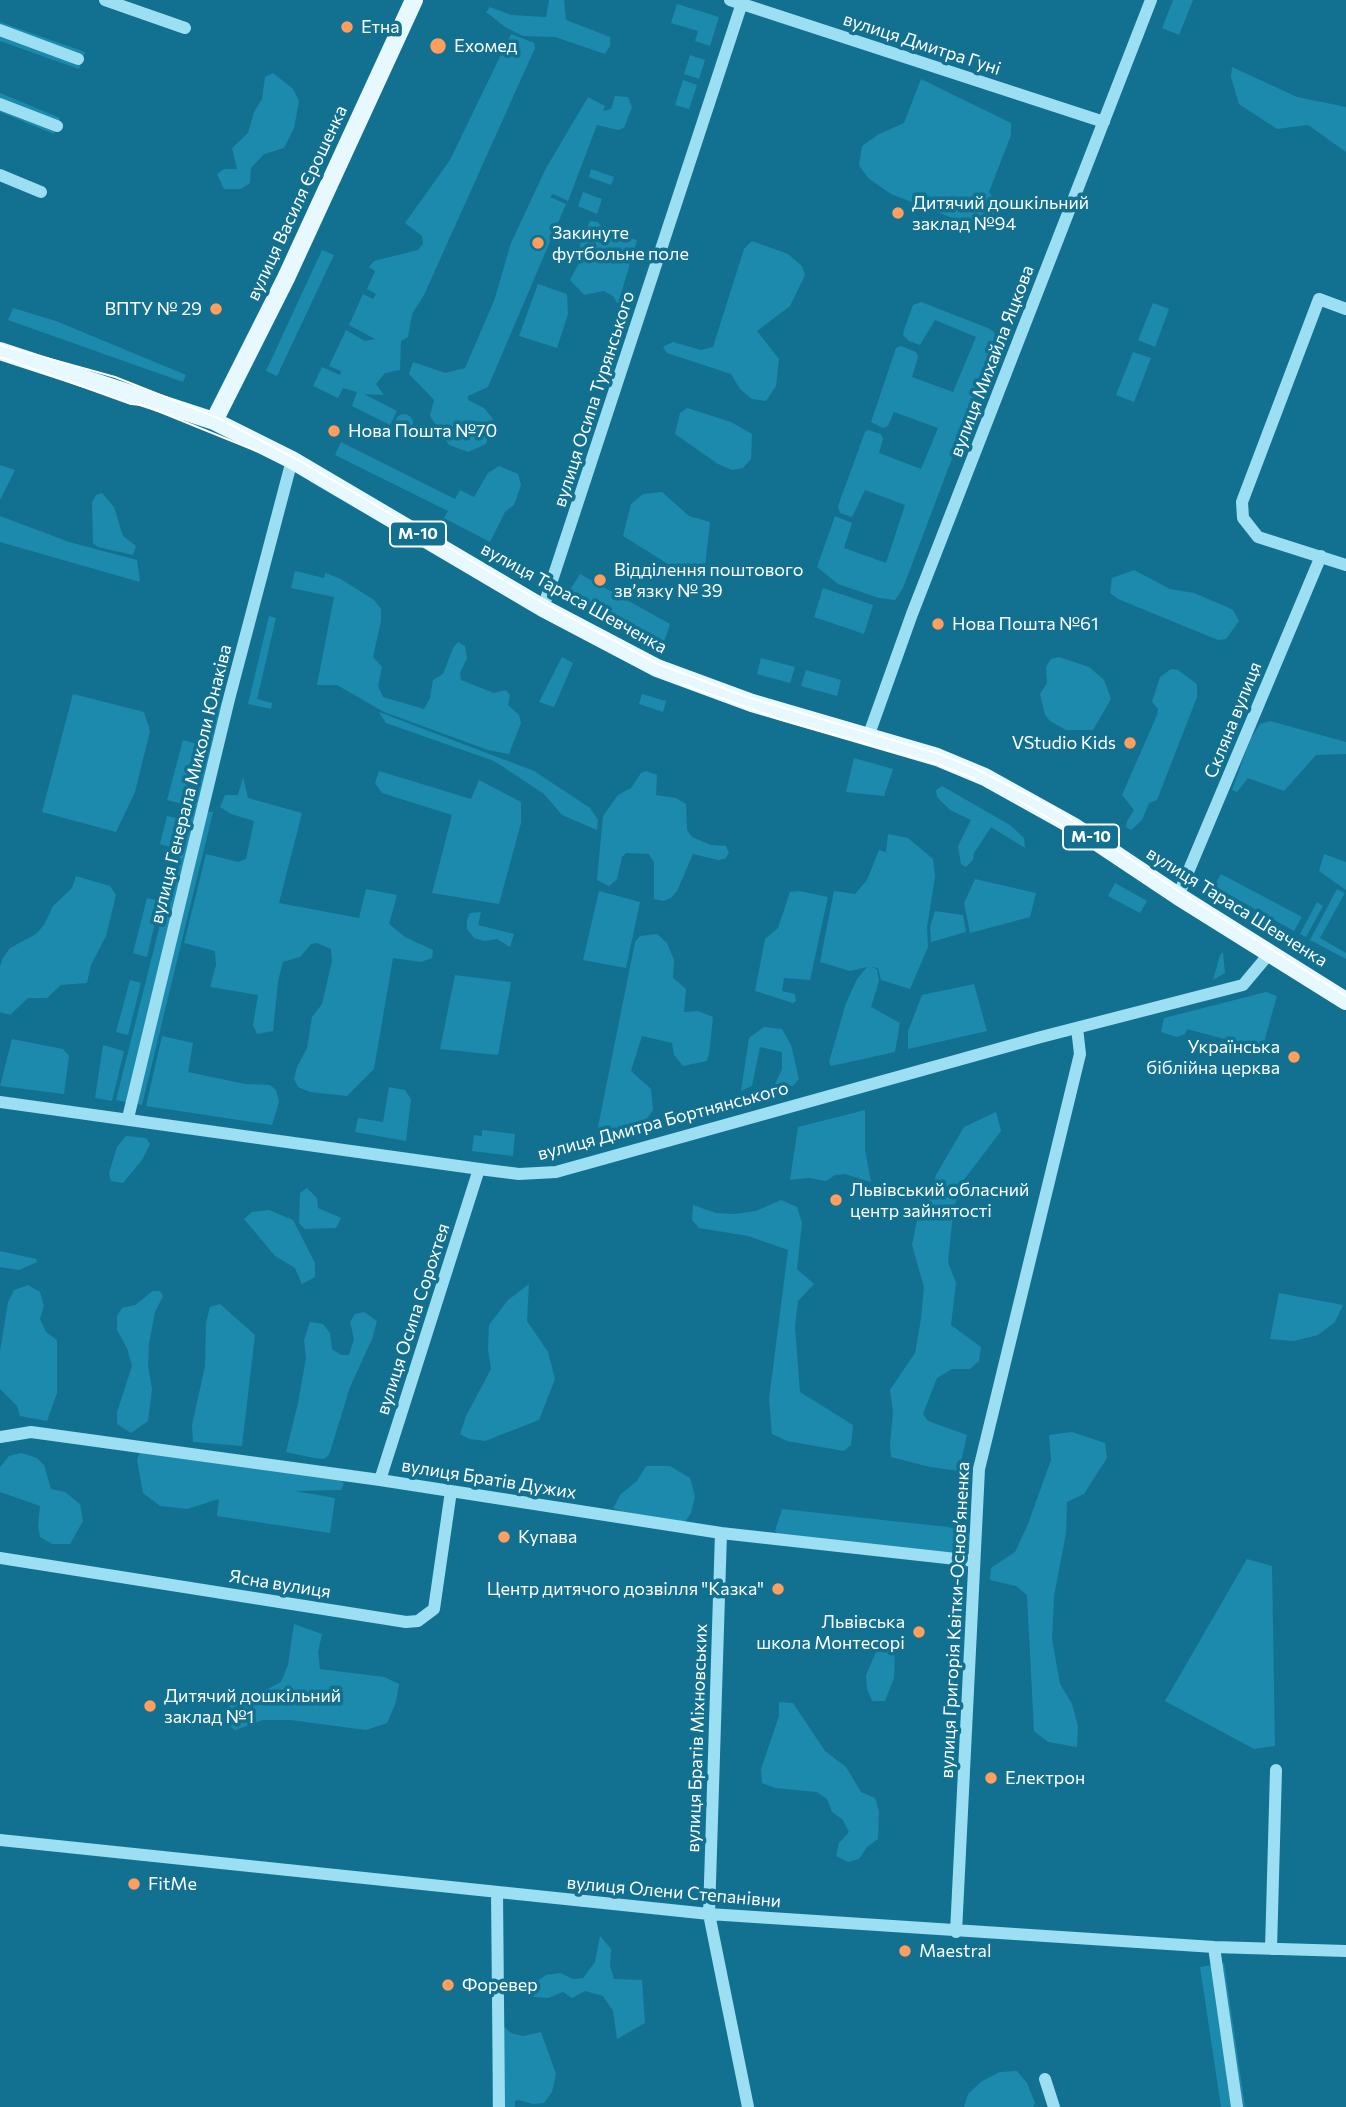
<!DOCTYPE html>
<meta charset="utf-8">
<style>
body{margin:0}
canvas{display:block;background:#127090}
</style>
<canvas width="1346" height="2107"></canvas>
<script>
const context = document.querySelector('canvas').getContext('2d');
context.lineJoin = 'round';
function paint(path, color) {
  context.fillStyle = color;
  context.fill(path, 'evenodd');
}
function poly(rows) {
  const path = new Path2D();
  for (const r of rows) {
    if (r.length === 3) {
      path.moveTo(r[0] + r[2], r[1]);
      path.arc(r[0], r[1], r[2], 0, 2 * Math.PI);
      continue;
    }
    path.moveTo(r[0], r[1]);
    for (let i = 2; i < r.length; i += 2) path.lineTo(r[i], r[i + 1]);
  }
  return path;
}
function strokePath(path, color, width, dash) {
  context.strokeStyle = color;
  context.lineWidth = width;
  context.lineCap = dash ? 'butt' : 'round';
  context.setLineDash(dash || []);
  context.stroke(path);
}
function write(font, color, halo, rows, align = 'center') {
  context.font = font + ' Commissioner,sans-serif';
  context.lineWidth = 7;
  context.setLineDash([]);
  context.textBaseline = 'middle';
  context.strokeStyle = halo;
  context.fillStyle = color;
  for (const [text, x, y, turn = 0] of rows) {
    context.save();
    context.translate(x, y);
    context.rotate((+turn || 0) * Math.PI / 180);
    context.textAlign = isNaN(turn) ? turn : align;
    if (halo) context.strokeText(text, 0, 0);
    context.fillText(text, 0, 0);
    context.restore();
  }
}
paint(poly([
 [549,0,564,0,566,20,610,37,610,46,605,54,555,37,523,36,505,27,486,12,490,7,511,15,546,17],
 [1173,0,1193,0,1179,35,1162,28],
 [677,4,719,17,710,46,695,41,698,31,671,23],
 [0,22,85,52,79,69,0,41],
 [511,34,534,43,535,48,424,295,412,314,408,337,401,341,400,370,385,373,376,384,384,395,364,394,397,411,390,425,352,406,357,392,343,388,338,398,313,386,322,367,340,375,341,371,329,366,346,330,365,341,375,339,349,325,363,294,373,299,376,294,367,289,375,271,369,267,374,261,418,250,423,244,422,236,405,223,450,160],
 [690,55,705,60,699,79,684,74],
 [1232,67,1297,97,1346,107,1346,152,1308,125,1277,129,1239,104,1231,77],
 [273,73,293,89,299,101,294,128,284,148,264,154,251,168,250,183,241,189,224,189,217,174,224,169,237,169,232,148,248,133,254,112,262,99,265,77],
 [921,79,1011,123,1011,135,989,192,996,202,994,216,984,225,955,219,891,194,868,178,859,165,862,146,879,134,904,123],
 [683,80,697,85,689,109,675,105],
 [0,93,60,118,54,134,0,112],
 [615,96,628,97,632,107,624,128,618,130,597,125,568,201,553,194,550,197,566,204,488,387,468,396,468,400,484,408,493,419,486,444,468,452,449,445,430,416,434,400,409,374,413,362,445,373,465,368,494,301,511,243,545,170,588,97,605,106,603,111,611,109],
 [591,169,614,177,611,185,589,177],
 [583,192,602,199,597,214,578,206],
 [590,221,598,222,603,231,637,240,618,304,613,296,604,291,584,295,570,280,581,259,580,244],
 [752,241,788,254,802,266,805,275,790,306,757,331,779,359,776,386,766,401,752,399,740,389,731,374,667,353,663,347,673,342,701,350,713,347,744,249],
 [322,250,334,255,277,376,266,371],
 [538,284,567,294,568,314,557,348,519,336],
 [921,302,988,328,994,332,996,342,903,588,895,600,879,598,838,584,817,567,835,516,852,523,844,548,886,563,905,505,865,490,852,517,840,513,838,506,865,432,868,430,881,434,883,439,879,453,921,469,938,428,894,412,888,426,883,428,871,422,896,348,901,346,916,352,918,357,912,377,953,392,976,337,935,320,920,345,909,341,903,335,905,327,913,305],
 [1153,303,1169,309,1155,347,1138,340],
 [13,308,56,321,186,375,183,382,8,320],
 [1133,352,1151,358,1134,402,1116,395],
 [687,408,731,422,752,434,751,459,743,468,732,470,718,464,675,434,680,413],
 [404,423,9],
 [341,442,455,499,460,490,474,497,488,473,499,466,518,474,521,485,514,505,505,512,490,542,444,518,448,511,335,455],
 [0,465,15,470,0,500],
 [311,480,442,558,310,482],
 [662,492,689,516,710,522,705,567,697,578,684,574,623,536,631,504,643,494],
 [102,493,114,507,123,536,136,546,133,555,98,547,93,543,92,502,96,495],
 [0,516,69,542,137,560,140,582,0,542],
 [1134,570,1170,589,1194,593,1227,607,1233,610,1239,621,1226,639,1218,640,1118,599,1110,593,1112,578],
 [295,571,324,578,325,573,339,578,374,600,381,609,381,621,373,657,382,667,378,686,383,697,424,709,430,698,433,680,443,674,453,648,458,642,465,646,467,658,460,673,461,680,494,693,506,690,510,695,508,705,519,715,521,723,509,754,488,750,384,712,337,685,317,685,334,597,291,588],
 [580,574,670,624,662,648,566,596],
 [823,588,873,605,864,634,814,617],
 [269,616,276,618,257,699,272,703,271,709,248,704],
 [562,657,573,663,554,707,539,702],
 [1059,657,1089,667,1104,680,1111,699,1093,730,1066,730,1050,721,1045,715,1040,694,1047,683,1046,667,1051,659],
 [761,658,795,667,790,683,757,674],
 [1171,669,1178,670,1197,684,1197,697,1157,800,1149,803,1142,820,1131,830,1126,827,1127,821,1134,810,1122,795,1157,715,1158,709,1152,702,1160,677],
 [806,670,841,680,837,696,801,686],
 [73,694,144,712,150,731,135,792,116,832,42,812],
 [642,694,666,701,663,712,639,704],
 [216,701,228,704,203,811,213,812,142,1105,116,1100],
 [379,712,534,771,590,808,598,820,597,830,562,815,544,794,494,761,386,723],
 [1270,721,1346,742,1346,754,1316,755,1284,791,1248,778,1237,792,1232,790,1250,740,1260,724],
 [183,740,197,744,182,804,167,800],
 [854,758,893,769,884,796,846,792],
 [379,771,471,799,479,780,521,802,521,823,499,904,432,893,452,815,382,793,375,783],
 [646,771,657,775,656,795,676,798,686,804,687,830,692,837,711,845,726,846,729,853,725,859,718,860,693,854,677,891,671,898,663,901,654,899,654,862,649,854,626,853,622,857,617,879,609,886,597,880,603,816,618,795,631,788,641,773],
 [243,777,248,798,302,813,279,903,359,918,366,889,397,895,389,924,405,937,433,950,432,958,421,962,393,958,374,1069,347,1096,310,1092,298,1087,294,1079,297,1067,307,1048,312,1017,322,1004,332,961,331,949,317,943,311,944,300,957,283,962,278,981,273,1031,257,1034,253,1025,258,995,210,987,216,965,215,951,184,943,206,854,238,862,246,859,254,821,231,814,220,807,225,795,238,795],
 [942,786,1010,825,1024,838,1025,848,991,827,974,853,973,860,966,867,961,864,958,846,971,820,950,810,937,797,936,790],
 [167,816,181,819,173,848,160,844],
 [888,834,908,838,933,859,935,877,927,927,928,947,910,989,881,980,878,968,871,967,877,969,879,981,871,1007,900,1023,895,1052,831,1066,829,1062,846,1003,857,979,867,967,850,971,820,962,834,891,855,894,867,880,879,850,886,852],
 [1324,854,1346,862,1346,890,1319,871],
 [1221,874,1302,917,1294,931,1214,886],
 [76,876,110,886,116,895,106,936,91,965,87,983,61,985,47,998,28,998,10,1015,0,1012,0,966,3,958,10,948,36,934,44,925,53,906,72,888],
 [975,879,1036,893,1030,917,970,933,964,903],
 [1115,883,1147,901,1140,913,1108,896],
 [1337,889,1345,893,1320,938,1346,953,1346,959,1310,940],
 [599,891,640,902,626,968,583,960],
 [799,891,828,897,810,980,784,978,782,991,795,994,796,1001,793,1003,755,991,765,939,778,928,790,892],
 [147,898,160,901,147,957,133,953],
 [1317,902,1323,906,1306,937,1300,934],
 [935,911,963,915,966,932,931,942,930,927],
 [481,912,478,925,514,934,510,947,497,939,484,941,474,938,467,929,467,920,470,913],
 [657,934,667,943,674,960,673,978,686,989,684,1012,698,1011,713,1017,709,1054,707,1061,683,1066,674,1055,672,1043,642,1036,631,1071,651,1089,653,1110,642,1125,600,1136,598,1127,635,942,640,936],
 [1223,952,1225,973,1213,980,1220,955],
 [455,975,511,982,498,1055,440,1049],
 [130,980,141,983,128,1035,116,1032],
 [974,984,987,1031,908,1049,908,1031,922,995],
 [1266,992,1277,996,1262,1049,1187,1029,1185,1034,1177,1037,1161,1032,1164,1018],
 [764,1027,782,1029,791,1045,799,1079,793,1086,775,1084,782,1069,782,1052,760,1047,752,1086,741,1091,749,1038],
 [162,1036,193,1043,188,1072,245,1084,270,1085,276,1090,279,1102,272,1125,146,1106],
 [12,1039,63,1049,69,1056,64,1094,0,1086],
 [103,1045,124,1051,112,1101,95,1098],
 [389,1087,405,1090,411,1099,406,1141,355,1132,358,1118,383,1122],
 [865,1110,865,1149,871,1182,845,1174,835,1175,826,1181,809,1178,790,1180,798,1127],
 [996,1112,1001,1131,960,1185,953,1213,948,1262,956,1283,951,1325,981,1347,979,1361,970,1369,952,1369,937,1378,923,1414,928,1421,967,1435,959,1471,930,1467,891,1457,890,1445,893,1412,890,1390,915,1353,921,1319,924,1287,912,1245,918,1215,929,1201,936,1175,964,1127],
 [482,1130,515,1134,513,1156,472,1151,474,1135,482,1136],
 [126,1136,146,1138,150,1144,142,1160,123,1183,111,1181,109,1173,117,1147],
 [307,1188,317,1198,318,1208,341,1218,336,1228,305,1229,299,1223,300,1193],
 [781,1200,797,1207,802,1223,797,1269,814,1284,798,1301,795,1327,800,1392,853,1425,851,1445,844,1451,787,1441,772,1434,769,1399,788,1250,748,1236,699,1228,692,1220,693,1205,716,1213,735,1214,756,1211],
 [269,1210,293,1220,315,1263,315,1277,302,1284,295,1268,275,1256,244,1219,252,1212],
 [0,1251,36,1259,37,1262,19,1270,0,1267],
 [529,1284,527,1321,548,1352,555,1379,539,1420,485,1441,469,1439,460,1434,466,1416,491,1369,488,1349,489,1325,508,1300],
 [28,1285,40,1292,44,1306,40,1319,46,1332,57,1340,57,1393,47,1421,20,1416,17,1406,0,1389,0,1351,8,1302,14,1290],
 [153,1291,160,1291,163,1296,155,1312,149,1343,148,1366,152,1389,148,1421,131,1433,117,1424,117,1412,132,1366,127,1348,117,1330,117,1316,122,1308,135,1305],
 [1279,1293,1343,1305,1335,1322,1318,1335,1294,1341,1270,1339],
 [220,1304,255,1335,242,1446,193,1442,192,1425,205,1366,206,1323,210,1307],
 [364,1312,377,1321,372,1339,350,1387,329,1455,324,1459,314,1458,286,1452,298,1403,306,1358,304,1340,310,1322,323,1324,330,1333,332,1349,341,1355,349,1355,354,1339,350,1322,355,1314],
 [1072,1432,1105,1443,1107,1458,1084,1494,1067,1502,1066,1533,1054,1596,1052,1639,1060,1684,1072,1704,1078,1726,1077,1747,1048,1742,1034,1731,1027,1595,1016,1586,990,1580,991,1568,1015,1552,1028,1524,1051,1460,1049,1435],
 [140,1452,338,1478,344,1483,341,1490,295,1491,335,1498,330,1533,217,1516,219,1499,187,1509,160,1506,143,1493,137,1460],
 [21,1453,37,1458,44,1465,51,1489,65,1492,80,1504,83,1521,70,1544,52,1544,40,1537,38,1526,40,1506,0,1492,0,1467,9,1456],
 [646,1466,670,1466,690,1478,695,1496,691,1513,685,1522,628,1514,613,1508,621,1494,637,1481],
 [782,1509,948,1527,972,1534,969,1557,782,1538,775,1531],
 [1247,1559,1272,1566,1275,1746,1254,1749,1165,1701],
 [294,1624,322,1634,318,1652,320,1669,384,1677,399,1684,396,1702,387,1723,366,1730,290,1720,263,1720,235,1730,226,1723,222,1711,244,1696,262,1692,281,1682,288,1665],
 [883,1645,895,1651,894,1678,885,1701,872,1701,867,1688,866,1675,876,1652],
 [779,1702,793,1703,825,1751,846,1767,861,1792,875,1798,879,1811,878,1839,867,1847,859,1859,848,1862,836,1856,839,1843,849,1832,843,1820,832,1812,827,1799,817,1792,775,1788,762,1783,761,1769,779,1716],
 [600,1936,611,1949,610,1966,614,1979,642,1980,645,2023,617,2039,613,2011,603,1996,585,1991,572,1998,563,1992,548,1998,534,1997,535,1983,546,1975,560,1973,573,1979,583,1978,595,1962],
 [1224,1963,1245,2107,1239,2107,1219,1964],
 [1212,1965,1233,2107,1221,2107,1200,1967],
 [498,2021,511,2033,523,2036,541,2032,556,2074,552,2092,544,2103,533,2104,519,2100,515,2101,515,2107,492,2107,493,2055],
 [1017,2071,1027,2083,1035,2103,1033,2107,964,2107,968,2094,982,2081,1000,2072]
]), '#1c8aac');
strokePath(poly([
 [105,0,185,28],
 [730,0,1104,122],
 [0,30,78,59],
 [0,104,57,126],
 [0,175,41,192],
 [1346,309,1319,299,1242,502,1243,518,1258,537,1346,565],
 [543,608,743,0],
 [868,737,912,614,1151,0],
 [1178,896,1321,556],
 [0,1102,487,1170,519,1174,556,1172,1041,1037,1243,985,1269,954],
 [128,1118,229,699,292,460],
 [0,1437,31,1432,380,1480,721,1533,974,1561],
 [380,1480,479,1169],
 [721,1533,709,1914,748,2107],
 [0,1558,406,1622,418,1621,434,1609,451,1491],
 [0,1840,709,1914,1214,1947,1346,1951],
 [497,1892,499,2107],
 [956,1932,979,1469,1080,1054,1077,1028],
 [1214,1947,1237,2107],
 [1271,1949,1276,1770],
 [1045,2079,1054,2107]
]), '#9cdef2', 12);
strokePath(poly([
 [0,351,214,421,292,460,543,608,657,668,752,703,937,757,985,777,1073,826,1178,896,1346,1001],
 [214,421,286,278,414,0]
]), '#e7f8ff', 18);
strokePath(poly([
 [0,345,115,377,216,417,300,461,545,604,658,664,747,697,940,754,974,768,1052,807,1180,892,1346,996],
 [0,357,131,404,143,405,259,452],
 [679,683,782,720,937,764,975,779],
 [1019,801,1064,827]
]), '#fff', 2);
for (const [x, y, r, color] of [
 [347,27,7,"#ff9e5d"],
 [438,46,9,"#ff9e5d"],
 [898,213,7,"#ff9e5d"],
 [538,243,7,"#ff9e5d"],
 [216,309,7,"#ff9e5d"],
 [334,431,7,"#ff9e5d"],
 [600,580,7,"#ff9e5d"],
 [938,624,7,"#ff9e5d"],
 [1130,743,7,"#ff9e5d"],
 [1294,1057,7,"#ff9e5d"],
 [836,1200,7,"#ff9e5d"],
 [504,1537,7,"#ff9e5d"],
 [778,1589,7,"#ff9e5d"],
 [919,1632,7,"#ff9e5d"],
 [150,1706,7,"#ff9e5d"],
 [991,1778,7,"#ff9e5d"],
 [134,1884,7,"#ff9e5d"],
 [905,1951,7,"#ff9e5d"],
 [448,1985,7,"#ff9e5d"]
]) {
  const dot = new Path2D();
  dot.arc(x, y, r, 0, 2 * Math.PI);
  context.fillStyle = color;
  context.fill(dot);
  strokePath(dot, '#127090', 2.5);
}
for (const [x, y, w] of [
 [418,534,56],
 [1091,837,56]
]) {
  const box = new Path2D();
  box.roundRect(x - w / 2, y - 12.5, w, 25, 5);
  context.fillStyle = '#127090';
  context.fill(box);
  strokePath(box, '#fff', 2);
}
write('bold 16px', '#fff', null, [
 ["М-10",418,534],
 ["М-10",1091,837]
]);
write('18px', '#fff', '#127090', [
 ["Етна",361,27],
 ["Ехомед",454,46],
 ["Дитячий дошкільний",912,203],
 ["заклад №94",912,224],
 ["Закинуте",552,233],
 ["футбольне поле",552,254],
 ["ВПТУ № 29",202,309,"right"],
 ["Нова Пошта №70",348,431],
 ["Відділення поштового",614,570],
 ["зв’язку № 39",614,591],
 ["Нова Пошта №61",952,624],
 ["VStudio Kids",1116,743,"right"],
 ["Українська",1280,1047,"right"],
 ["біблійна церква",1280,1068,"right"],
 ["Львівський обласний",850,1190],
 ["центр зайнятості",850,1211],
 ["Купава",518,1537],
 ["Центр дитячого дозвілля \"Казка\"",764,1589,"right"],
 ["Львівська",905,1622,"right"],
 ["школа Монтесорі",905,1643,"right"],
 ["Дитячий дошкільний",164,1696],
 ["заклад №1",164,1717],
 ["Електрон",1005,1778],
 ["FitMe",148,1884],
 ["Maestral",919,1951],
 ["Форевер",462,1985]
], 'left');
write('18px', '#fff', '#127090', [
 ["вулиця Дмитра Гуні",922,44,18],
 ["вулиця Василя Єрошенка",297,203,-65],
 ["вулиця Михайла Яцкова",992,361,-69],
 ["вулиця Осипа Турянського",594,399,-72],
 ["вулиця Тараса Шевченка",574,598,29],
 ["Скляна вулиця",1233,720,-68],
 ["вулиця Генерала Миколи Юнаківа",191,784,-76],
 ["вулиця Тараса Шевченка",1237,907,32],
 ["вулиця Дмитра Бортнянського",663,1121,-15],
 ["вулиця Осипа Сорохтея",413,1319,-72],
 ["вулиця Братів Дужих",489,1479,9],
 ["Ясна вулиця",280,1584,9],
 ["вулиця Григорія Квітки-Основʼяненка",955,1620,-87],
 ["вулиця Братів Міхновських",697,1738,-88],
 ["вулиця Олени Степанівни",674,1892,5]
]);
</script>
